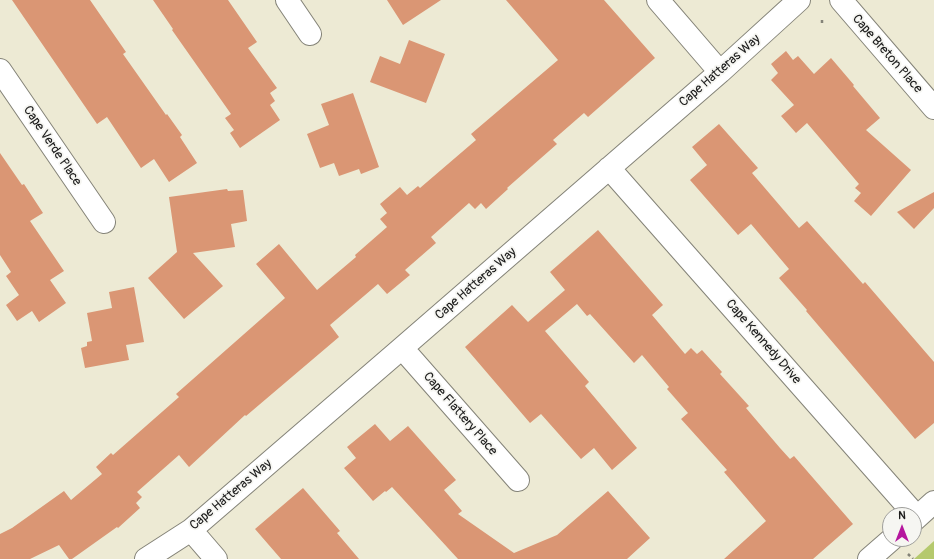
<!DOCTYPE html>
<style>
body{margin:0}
#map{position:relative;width:934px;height:559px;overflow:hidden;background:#edead4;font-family:Pangolin,sans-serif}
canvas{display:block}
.north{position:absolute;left:882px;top:507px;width:40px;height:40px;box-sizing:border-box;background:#f6f6f2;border:1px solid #9f9f9c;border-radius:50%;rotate:0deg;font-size:11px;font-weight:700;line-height:16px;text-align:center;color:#1c1c1c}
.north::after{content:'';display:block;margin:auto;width:14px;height:18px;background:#b5179e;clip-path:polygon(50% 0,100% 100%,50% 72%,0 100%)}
</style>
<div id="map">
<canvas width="934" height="559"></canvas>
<div class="north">N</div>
</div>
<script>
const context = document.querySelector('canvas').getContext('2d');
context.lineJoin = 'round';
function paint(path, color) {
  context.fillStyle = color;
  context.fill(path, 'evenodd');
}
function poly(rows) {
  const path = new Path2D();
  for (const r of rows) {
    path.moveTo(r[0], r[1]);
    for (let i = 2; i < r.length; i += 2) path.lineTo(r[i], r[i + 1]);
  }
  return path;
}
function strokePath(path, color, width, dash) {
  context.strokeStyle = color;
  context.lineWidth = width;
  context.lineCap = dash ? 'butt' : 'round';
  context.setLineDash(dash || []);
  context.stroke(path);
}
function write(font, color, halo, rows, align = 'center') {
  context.font = font + ' Pangolin,sans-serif';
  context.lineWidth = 3.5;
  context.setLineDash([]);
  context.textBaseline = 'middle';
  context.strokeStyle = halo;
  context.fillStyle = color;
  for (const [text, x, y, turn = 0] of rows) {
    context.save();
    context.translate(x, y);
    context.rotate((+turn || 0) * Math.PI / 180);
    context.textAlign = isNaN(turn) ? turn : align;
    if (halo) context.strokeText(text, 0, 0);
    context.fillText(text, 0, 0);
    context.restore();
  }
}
paint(poly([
 [934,541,934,559,914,559]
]), '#b5c96d');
paint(poly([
 [12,0,90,0,126,52,123,54,166,115,167,114,182,135,180,137,197,163,169,182,154,159,141,168,107,117,97,124],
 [153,0,228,0,257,42,248,48,277,88,270,93,275,101,270,105,280,120,240,148,230,133,234,130,225,118,231,114,172,30,173,29],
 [387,0,441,0,403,25],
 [506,0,604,0,655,58,588,117,584,113,553,140,557,144,507,188,508,189,486,209,481,203,475,209,469,203,431,237,436,243,405,270,410,275,387,294,378,284,330,325,339,337,246,416,245,415,189,467,179,455,137,492,142,497,136,503,140,508,118,528,117,527,72,559,69,559,59,545,30,559,0,559,0,534,12,528,64,491,71,500,102,474,96,467,111,453,113,455,179,397,176,394,285,298,256,264,279,244,317,290,356,257,355,255,387,227,380,219,387,213,380,204,400,187,407,195,418,186,420,188,476,140,471,134,558,60],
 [409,40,445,54,426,103,370,82,380,56,400,64],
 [786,51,793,60,798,56,814,74,831,58,854,85,853,86,880,118,866,130,911,170,871,216,854,201,861,193,855,188,859,184,807,123,796,133,781,116,794,105,771,80,778,73,771,64],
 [353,93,379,167,361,174,359,169,339,176,334,163,320,168,307,134,329,125,321,104],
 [719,124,758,168,752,173,799,228,807,221,863,284,865,282,934,362,934,423,915,439,806,311,807,310,779,278,789,269,751,224,738,235,690,180,707,165,692,147],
 [0,153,22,185,24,184,43,213,30,221,64,271,50,280,66,303,39,322,32,311,17,321,6,305,19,295,6,276,11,272,0,255],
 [227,189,228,191,243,190,247,221,231,224,235,247,193,253,223,286,184,319,148,278,177,252,169,197],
 [934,192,934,208,914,229,897,212],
 [598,230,663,305,652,315,685,354,691,348,697,354,702,350,722,372,720,374,749,406,746,408,780,448,790,459,794,456,853,524,813,559,724,559,766,521,724,472,727,470,681,419,688,413,667,389,669,387,642,355,634,363,590,314,587,316,577,304,545,331,589,382,585,386,637,448,612,470,594,448,581,459,541,414,530,423,465,347,512,305,528,322,565,290,550,272],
 [134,287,144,342,126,345,129,360,85,368,81,348,87,346,87,342,92,341,87,313,112,308,109,292],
 [375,424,390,441,408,426,456,480,444,490,462,511,458,514,514,553,557,535,608,491,650,538,627,559,458,559,392,487,386,492,385,491,373,501,344,468,356,458,347,447],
 [303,488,340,531,337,533,359,559,281,559,255,529]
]), '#da9674');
const minor = poly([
 [287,0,310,34],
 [658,0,720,72],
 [841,0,934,108],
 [0,70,104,222],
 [609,168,917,517],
 [402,348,518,480],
 [914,520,934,502],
 [191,530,216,559],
 [146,559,191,530,402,348,720,72,799,0],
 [869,559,892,539]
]);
strokePath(minor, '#848378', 24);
strokePath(poly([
 [822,23,822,19],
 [908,554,913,559]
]), '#848378', 2.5, [3, 3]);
strokePath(minor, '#fff', 22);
write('13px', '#1c1c1c', '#f6f6f2', [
 ["Cape Breton Place",887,54,49],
 ["Cape Hatteras Way",720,71,-41],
 ["Cape Verde Place",52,146,56],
 ["Cape Hatteras Way",476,284,-41],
 ["Cape Kennedy Drive",763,342,49],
 ["Cape Flattery Place",460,414,49],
 ["Cape Hatteras Way",231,495,-40]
]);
</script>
